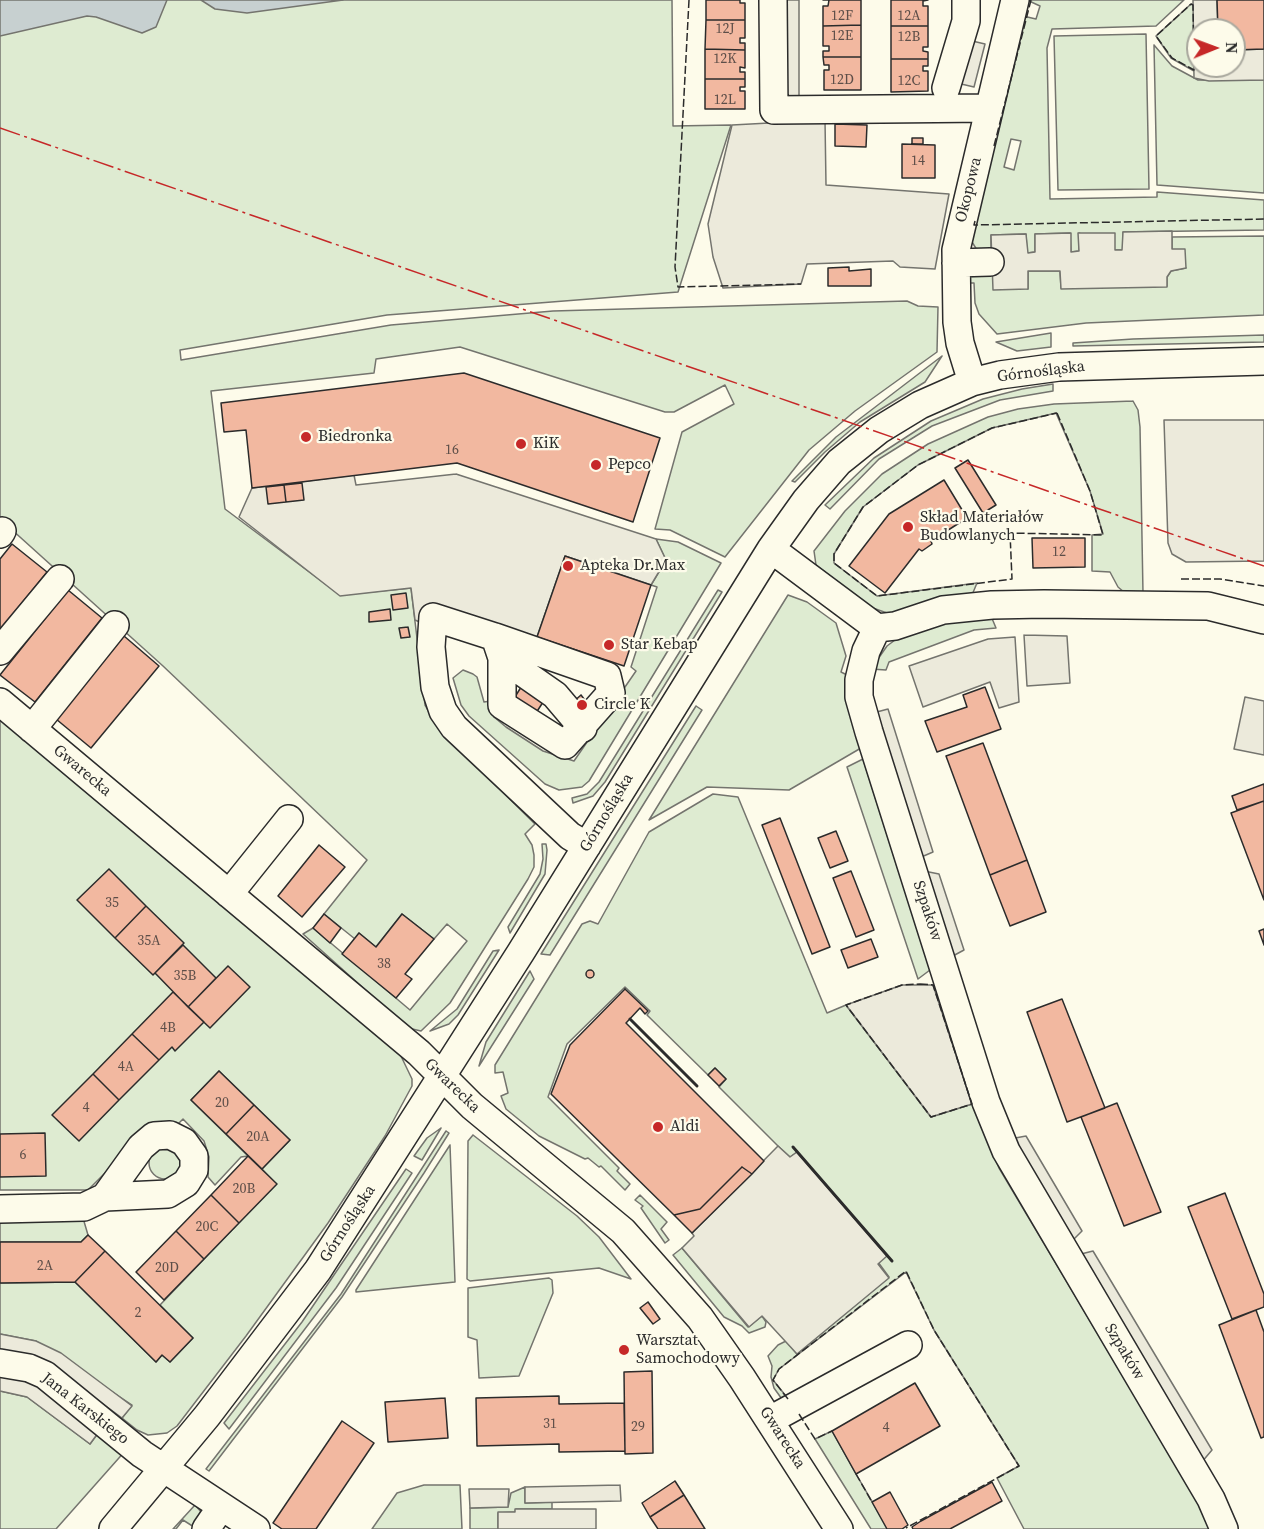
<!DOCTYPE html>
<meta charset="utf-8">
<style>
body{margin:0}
#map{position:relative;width:1264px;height:1529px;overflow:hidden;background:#fdfbea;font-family:"Source Serif 4",serif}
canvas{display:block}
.north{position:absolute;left:1186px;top:18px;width:60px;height:60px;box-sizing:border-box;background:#fdfbea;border:2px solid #a9a89e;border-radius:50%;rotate:89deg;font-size:16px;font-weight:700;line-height:24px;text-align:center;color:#2b2b2b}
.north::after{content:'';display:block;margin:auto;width:21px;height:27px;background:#c62828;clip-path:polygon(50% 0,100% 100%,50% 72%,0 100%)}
</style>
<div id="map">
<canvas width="1264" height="1529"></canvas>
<div class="north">N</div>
</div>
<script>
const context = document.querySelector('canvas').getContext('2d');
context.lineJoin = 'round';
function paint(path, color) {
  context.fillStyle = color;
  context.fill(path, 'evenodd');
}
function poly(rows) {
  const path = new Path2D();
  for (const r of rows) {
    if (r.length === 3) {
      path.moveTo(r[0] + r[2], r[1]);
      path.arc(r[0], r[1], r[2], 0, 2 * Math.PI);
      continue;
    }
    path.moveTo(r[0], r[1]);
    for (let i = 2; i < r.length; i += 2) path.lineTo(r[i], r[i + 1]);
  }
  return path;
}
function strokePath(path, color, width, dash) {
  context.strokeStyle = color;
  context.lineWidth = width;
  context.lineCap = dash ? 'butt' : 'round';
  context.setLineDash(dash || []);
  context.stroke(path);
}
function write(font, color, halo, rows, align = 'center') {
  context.font = font + ' "Source Serif 4",serif';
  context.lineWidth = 4.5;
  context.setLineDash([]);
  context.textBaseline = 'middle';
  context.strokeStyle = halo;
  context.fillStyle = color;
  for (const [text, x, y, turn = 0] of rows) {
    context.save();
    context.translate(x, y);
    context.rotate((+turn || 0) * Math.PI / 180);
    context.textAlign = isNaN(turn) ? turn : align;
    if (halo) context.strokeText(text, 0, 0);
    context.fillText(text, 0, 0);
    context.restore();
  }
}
const green = poly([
 [0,0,672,0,673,126,731,125,678,292,387,315,180,350,181,360,391,325,553,311,871,302,907,301,918,306,938,307,937,352,855,411,809,450,725,557,670,530,655,529,682,432,734,404,725,385,674,412,665,412,460,347,376,359,374,373,211,391,225,509,340,595,411,588,425,705,439,729,535,824,525,834,532,845,534,855,534,867,528,879,450,1003,421,1031,408,1028,303,934,313,928,410,1010,467,941,447,924,434,939,402,914,376,947,359,933,355,939,324,914,367,860,163,666,0,519,0,0],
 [1027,0,1184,0,1156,26,1052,29,1047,48,1050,199,1157,197,1157,192,1264,200,1264,230,1123,232,1123,250,1115,250,1079,233,1079,251,1071,252,1070,233,1035,234,1035,252,1027,253,1026,234,991,235,991,253,977,250,972,242,971,231,1023,16,1036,19,1040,6,1027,0],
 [1011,139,1021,141,1014,170,1004,167,1011,139],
 [1191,4,1194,5,1194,71,1171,58,1156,36,1191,4],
 [1146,34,1149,189,1058,190,1054,36,1146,34],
 [1154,45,1172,66,1198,80,1264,80,1264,193,1157,185,1154,45],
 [1264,236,1264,315,1086,323,997,334,979,314,975,303,974,283,967,283,972,274,992,272,1028,289,1028,271,1060,271,1061,288,1167,286,1167,277,1171,271,1186,268,1172,250,1172,237,1264,236],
 [1051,333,1051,347,1017,351,996,342,1051,333],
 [1264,335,1264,342,1073,346,1073,343,1133,339,1264,335],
 [942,356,925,382,860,422,825,452,795,482,792,481,836,437,942,356],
 [1053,384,1053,391,1000,400,932,426,879,459,830,509,825,505,874,458,931,421,983,399,1022,389,1053,384],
 [1133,401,1138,410,1140,427,1143,593,1125,593,1118,587,1110,572,1092,571,1092,535,1103,534,1090,491,1056,413,992,428,918,465,863,507,834,554,834,563,877,596,977,583,972,595,903,612,887,613,870,607,816,565,814,551,845,511,882,474,928,444,988,417,1018,409,1054,404,1133,401],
 [656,539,678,542,721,563,589,781,582,787,559,790,545,784,469,716,461,705,453,678,463,670,473,674,477,677,484,702,491,701,494,717,506,727,543,751,574,761,636,671,631,667,657,587,651,585,666,560,656,539],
 [718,590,722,592,605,782,593,796,573,803,572,798,587,794,599,782,718,590],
 [788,595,807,602,836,623,846,656,841,672,847,675,861,748,789,790,707,787,649,820,788,595],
 [991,616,996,628,974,630,889,662,886,670,871,669,887,646,899,637,952,620,991,616],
 [696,706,702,710,550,955,541,954,696,706],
 [0,719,399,1052,412,1079,412,1086,385,1136,328,1223,246,1336,177,1426,167,1433,148,1435,137,1430,122,1418,132,1405,36,1341,0,1334,0,1283,75,1282,156,1362,162,1355,170,1362,193,1338,160,1305,276,1184,262,1169,290,1140,219,1071,191,1100,248,1156,241,1157,215,1185,208,1177,209,1157,204,1141,183,1119,175,1127,132,1146,88,1190,0,1190,0,719],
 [863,759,930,970,918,979,847,767,863,759],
 [713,794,738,797,827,1013,846,1005,931,1117,972,1104,999,1168,1201,1507,1210,1529,1024,1529,997,1478,1019,1466,934,1330,906,1272,779,1369,773,1380,790,1401,784,1402,774,1388,771,1377,772,1366,768,1356,778,1345,786,1341,797,1354,889,1277,797,1152,790,1157,778,1146,719,1087,726,1079,715,1068,708,1075,647,1015,650,1011,625,987,567,1044,548,1097,619,1168,617,1171,630,1184,625,1190,601,1166,599,1167,588,1158,585,1159,539,1136,506,1109,501,1096,508,1093,503,1072,495,1073,495,1065,582,924,590,921,598,924,649,832,713,794],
 [542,844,546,844,547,850,545,874,510,933,508,927,540,874,543,859,542,844],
 [499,950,458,1015,449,1024,430,1031,457,1009,493,951,499,950],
 [530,971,534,979,479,1066,486,1042,530,971],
 [441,1128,422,1160,414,1156,427,1138,441,1128],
 [446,1131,449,1133,424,1173,342,1297,209,1471,206,1469,341,1294,446,1131],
 [473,1135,577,1216,599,1237,631,1279,599,1268,470,1281,467,1279,468,1141,473,1135],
 [450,1145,455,1282,356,1292,356,1290,450,1145],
 [165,1163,16],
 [406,1169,412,1173,336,1288,229,1429,224,1423,302,1322,406,1169],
 [640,1195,667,1222,661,1229,669,1240,665,1243,641,1208,643,1206,635,1200,640,1195],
 [83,1218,88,1235,81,1242,0,1242,0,1221,83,1218],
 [682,1248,748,1327,762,1316,766,1322,765,1327,749,1333,742,1326,724,1317,673,1255,682,1248],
 [549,1278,552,1280,553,1293,519,1376,479,1378,477,1340,468,1337,468,1288,549,1278],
 [0,1391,27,1397,90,1444,101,1429,126,1450,56,1529,0,1529,0,1391],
 [832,1431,856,1474,888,1529,871,1529,815,1439,832,1431],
 [424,1485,460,1485,462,1529,372,1529,397,1493,424,1485],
 [525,1487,525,1503,552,1502,552,1509,516,1509,515,1512,498,1513,498,1529,470,1529,470,1508,508,1507,511,1493,525,1487],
 [195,1505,203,1514,197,1529,183,1520,176,1529,173,1529,195,1505]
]);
paint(green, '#deebd1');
strokePath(green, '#74746e', 1.5);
const parking = poly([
 [781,0,799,0,799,98,782,98,781,0],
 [1193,0,1217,0,1218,30,1198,30,1198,66,1234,66,1234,50,1264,49,1264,80,1209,81,1194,78,1193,0],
 [968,40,985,44,974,87,957,83,968,40],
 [825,120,826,185,949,194,935,269,900,267,893,261,807,264,801,284,723,288,713,257,708,224,732,125,825,120],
 [1172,231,1172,249,1185,249,1186,268,1171,271,1167,277,1167,287,1061,289,1060,271,1028,271,1028,289,993,290,991,235,1026,234,1028,253,1035,252,1035,234,1071,233,1071,252,1079,251,1078,233,1115,233,1115,250,1122,250,1123,232,1172,231],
 [1164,420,1264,420,1264,561,1186,562,1172,554,1168,543,1164,420],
 [456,474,656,539,666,560,651,585,565,556,537,637,451,612,431,627,415,620,411,588,340,596,239,517,252,488,354,475,356,485,456,474],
 [1024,635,1067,636,1070,683,1027,686,1024,635],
 [1015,637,1019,702,999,708,990,682,923,707,909,666,988,639,1015,637],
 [1245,697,1264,701,1264,755,1234,749,1245,697],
 [888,709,933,852,919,858,873,713,888,709],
 [924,871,939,874,964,950,951,957,924,871],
 [902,985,933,985,972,1104,931,1117,846,1005,902,985],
 [1026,1136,1082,1231,1070,1243,1010,1139,1026,1136],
 [778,1146,790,1157,797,1152,887,1256,878,1264,889,1278,797,1354,762,1316,749,1327,682,1248,694,1236,692,1233,778,1146],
 [1093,1251,1212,1450,1201,1463,1077,1255,1093,1251],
 [0,1334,36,1341,61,1353,132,1406,122,1418,53,1367,0,1352,0,1334],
 [0,1373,25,1378,101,1429,90,1444,27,1397,0,1391,0,1373],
 [620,1485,621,1501,525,1503,525,1487,620,1485],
 [469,1489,509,1489,508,1507,470,1508,469,1489],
 [515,1509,596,1509,596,1529,498,1529,498,1512,515,1512,515,1509]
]);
paint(parking, '#eceadb');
strokePath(parking, '#74746e', 1.5);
const water = poly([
 [0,0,167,0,156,27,142,33,96,17,87,16,0,36,0,0],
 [201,0,343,0,247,13,215,9,201,0]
]);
paint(water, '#c7d0d0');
strokePath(water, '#74746e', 1.5);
const building = poly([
 [706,0,740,0,740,3,745,3,745,20,706,20,706,0],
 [823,0,861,0,861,25,823,26,823,6,828,6,829,0,823,0],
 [891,0,928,0,923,1,923,6,928,6,928,26,891,26,891,0],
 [1217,0,1264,0,1264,49,1234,50,1234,30,1218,30,1217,0],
 [706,20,745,20,745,38,740,38,740,43,745,43,745,50,705,49,706,20],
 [861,25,861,57,823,57,823,51,829,51,829,46,823,46,823,26,861,25],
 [891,26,928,26,928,47,923,47,923,51,928,52,928,59,891,59,891,26],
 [705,49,745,50,745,68,740,67,740,72,745,72,745,79,705,79,705,49],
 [823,57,861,57,861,90,824,90,824,70,829,70,829,65,824,65,823,57],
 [891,59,928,59,928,66,923,66,923,71,928,71,928,91,891,92,891,59],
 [705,79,745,79,745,87,740,87,740,91,745,91,745,109,705,109,705,79],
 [835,124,867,125,866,147,835,146,835,124],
 [912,138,923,138,923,144,912,144,912,138],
 [902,144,935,145,935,178,902,178,902,144],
 [849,267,849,271,871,269,871,286,828,286,828,268,849,267],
 [464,373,660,438,633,522,457,463,252,488,246,430,224,432,221,403,464,373],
 [968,460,996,505,983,513,955,468,968,460],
 [944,480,967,518,931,541,932,544,922,551,919,549,885,593,849,566,889,514,944,480],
 [302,483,304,500,286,502,284,485,302,483],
 [284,485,286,502,268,504,266,487,284,485],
 [1032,538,1085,538,1085,567,1033,568,1032,538],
 [12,544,47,572,0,630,0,559,12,544],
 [565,556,651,585,624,666,537,637,565,556],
 [68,590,102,618,35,702,0,675,68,590],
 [406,593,408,608,393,610,391,595,406,593],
 [390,609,391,620,369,622,369,612,390,609],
 [408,627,410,637,401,638,399,628,408,627],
 [124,636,159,666,91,748,56,719,124,636],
 [531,671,554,685,527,727,505,713,531,671],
 [985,687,1001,729,937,752,925,721,967,707,963,695,985,687],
 [581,695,591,708,582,714,573,702,581,695],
 [983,743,1027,860,990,875,946,756,983,743],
 [1264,784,1264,801,1237,810,1232,796,1264,784],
 [1264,801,1264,900,1231,813,1264,801],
 [780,818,830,947,812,954,762,825,780,818],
 [836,831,848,861,830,868,818,838,836,831],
 [319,845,345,867,302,917,278,896,319,845],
 [1027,860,1046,912,1010,926,990,875,1027,860],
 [109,869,146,906,115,938,77,900,109,869],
 [851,871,874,930,856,937,833,878,851,871],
 [146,906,184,943,153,975,115,938,146,906],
 [324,914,341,928,330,943,313,928,324,914],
 [402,914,434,939,405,974,412,979,396,998,342,954,359,933,376,947,402,914],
 [1264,929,1264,945,1259,931,1264,929],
 [871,939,878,957,848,968,841,950,871,939],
 [183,945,216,978,188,1007,155,973,183,945],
 [228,966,250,987,210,1028,188,1007,228,966],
 [590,974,4],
 [625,989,648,1011,645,1014,640,1008,626,1023,764,1161,752,1174,742,1167,700,1209,674,1215,551,1094,570,1045,625,989],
 [173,992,204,1022,175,1051,172,1047,159,1060,132,1034,173,992],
 [1062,999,1105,1108,1067,1122,1027,1012,1062,999],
 [132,1034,159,1060,119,1100,93,1074,132,1034],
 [715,1068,726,1079,719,1086,708,1075,715,1068],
 [219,1071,254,1105,226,1134,191,1100,219,1071],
 [93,1074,119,1100,79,1141,52,1115,93,1074],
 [1117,1103,1161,1212,1124,1226,1081,1117,1117,1103],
 [254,1105,290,1140,262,1169,226,1134,254,1105],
 [45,1133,46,1176,0,1177,0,1134,45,1133],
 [248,1156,277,1184,239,1223,211,1195,248,1156],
 [742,1167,752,1174,692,1233,674,1215,700,1209,742,1167],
 [1225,1193,1264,1294,1264,1307,1232,1319,1188,1207,1225,1193],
 [211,1195,239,1223,204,1259,176,1231,211,1195],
 [176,1231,204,1259,164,1300,136,1272,176,1231],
 [88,1235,105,1251,75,1282,0,1283,0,1242,81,1242,88,1235],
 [105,1251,193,1338,170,1362,162,1355,156,1362,75,1282,105,1251],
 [648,1302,660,1319,653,1324,640,1308,648,1302],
 [1256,1310,1264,1332,1264,1437,1261,1438,1219,1325,1256,1310],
 [652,1371,653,1453,625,1454,624,1372,652,1371],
 [915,1383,940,1426,856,1474,832,1431,915,1383],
 [559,1396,559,1404,624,1403,625,1451,559,1452,559,1444,477,1446,476,1398,559,1396],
 [445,1398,448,1438,388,1442,385,1402,445,1398],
 [342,1421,374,1443,316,1529,282,1529,273,1523,342,1421],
 [675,1481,684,1495,650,1517,642,1503,675,1481],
 [992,1482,1002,1501,950,1529,913,1529,912,1527,921,1521,992,1482],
 [890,1492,908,1525,902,1529,887,1529,872,1502,890,1492],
 [684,1495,705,1529,658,1529,650,1517,684,1495]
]);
paint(building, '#f2b8a0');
strokePath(building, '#2b2b2b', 1.5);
const minor = poly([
 [773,0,774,110,989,108],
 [946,88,966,21,966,0],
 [956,263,990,262],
 [972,382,960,343,957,322,956,250,1015,0],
 [0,534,2,531],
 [771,549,877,628],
 [495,637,502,658,502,705,565,745,611,693,607,676,495,637,433,617,431,647,435,687,443,711,454,727,570,836,587,846],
 [0,651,60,579],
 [502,658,555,695,583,728],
 [0,702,419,1053,472,1106,623,1231,700,1318,742,1378,839,1529],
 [32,729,115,625],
 [229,894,289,819],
 [0,1209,84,1207,105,1197,168,1194,186,1183,194,1170,194,1156,184,1142,170,1135,154,1136,141,1147,105,1197],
 [0,1363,29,1368,45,1375,142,1454,256,1529],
 [770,1420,908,1345],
 [113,1529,207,1416,318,1270,521,952,771,549,806,500,839,462,879,430,920,405,972,382,1000,375,1059,367,1264,361],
 [206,1529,221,1507],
 [1224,1529,1211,1499,1006,1151,986,1102,869,732,859,697,859,680,866,651,877,628,895,626,943,610,992,605,1044,604,1208,606,1264,620]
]);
strokePath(minor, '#2b2b2b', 30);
strokePath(minor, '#fdfbea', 27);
strokePath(poly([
 [689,0,675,267,678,287,801,284],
 [1191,4,1193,5,1194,70,1172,58,1156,36,1191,4],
 [994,146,1031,0],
 [975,221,974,225,1264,219],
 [1057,413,1090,491,1103,535,1010,533,1012,579,877,596,834,563,834,554,863,507,918,465,992,428,1057,413],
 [1181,579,1220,579,1264,586],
 [920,984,933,985,972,1104,931,1117,846,1005,902,985,920,984],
 [788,1399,773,1380,779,1369,906,1271,934,1330,1019,1466,906,1528],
 [799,1414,815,1439,832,1431],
 [856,1474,872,1502]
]), '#2b2b2b', 1.5, [8, 3]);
strokePath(poly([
 [630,1019,697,1086],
 [793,1147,892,1261]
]), '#2b2b2b', 3);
strokePath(poly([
 [0,128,1264,566]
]), '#c62828', 1.5, [21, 4.5, 3, 4.5]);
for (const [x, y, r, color] of [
 [306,437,6,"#c62828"],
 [521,444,6,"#c62828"],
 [596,465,6,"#c62828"],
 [908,527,6,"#c62828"],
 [568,566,6,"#c62828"],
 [609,645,6,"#c62828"],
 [582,705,6,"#c62828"],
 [658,1127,6,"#c62828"],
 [624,1350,6,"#c62828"]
]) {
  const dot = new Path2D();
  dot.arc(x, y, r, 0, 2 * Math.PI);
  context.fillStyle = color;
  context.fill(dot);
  strokePath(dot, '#fdfbea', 2);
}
write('14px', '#5d4e48', null, [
 ["12F",842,16],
 ["12A",909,16],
 ["12J",725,29],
 ["12E",842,36],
 ["12B",909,37],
 ["12K",725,59],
 ["12D",842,80],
 ["12C",909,81],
 ["12L",725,100],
 ["14",918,161],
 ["16",452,450],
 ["12",1059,552],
 ["35",112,903],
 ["35A",149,941],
 ["38",384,964],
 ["35B",185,976],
 ["4B",168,1028],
 ["4A",126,1067],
 ["20",222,1103],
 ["4",86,1108],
 ["20A",258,1137],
 ["6",23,1155],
 ["20B",244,1189],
 ["20C",207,1227],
 ["2A",45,1266],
 ["20D",167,1268],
 ["2",138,1313],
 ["31",550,1424],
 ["29",638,1427],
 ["4",886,1428]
]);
write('16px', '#2b2b2b', '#fdfbea', [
 ["Okopowa",969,190,-76],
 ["Górnośląska",1041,372,-7],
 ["Gwarecka",82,771,40],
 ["Górnośląska",607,813,-59],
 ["Szpaków",927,911,72],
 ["Gwarecka",452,1086,44],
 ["Górnośląska",348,1224,-57],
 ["Szpaków",1124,1352,59],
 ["Jana Karskiego",85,1409,38],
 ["Gwarecka",782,1438,57]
]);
write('16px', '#2b2b2b', '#fdfbea', [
 ["Biedronka",318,437],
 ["KiK",533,444],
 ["Pepco",608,465],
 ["Skład Materiałów",920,518],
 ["Budowlanych",920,536],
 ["Apteka Dr.Max",580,566],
 ["Star Kebap",621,645],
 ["Circle K",594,705],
 ["Aldi",670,1127],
 ["Warsztat",636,1341],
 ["Samochodowy",636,1359]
], 'left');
</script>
